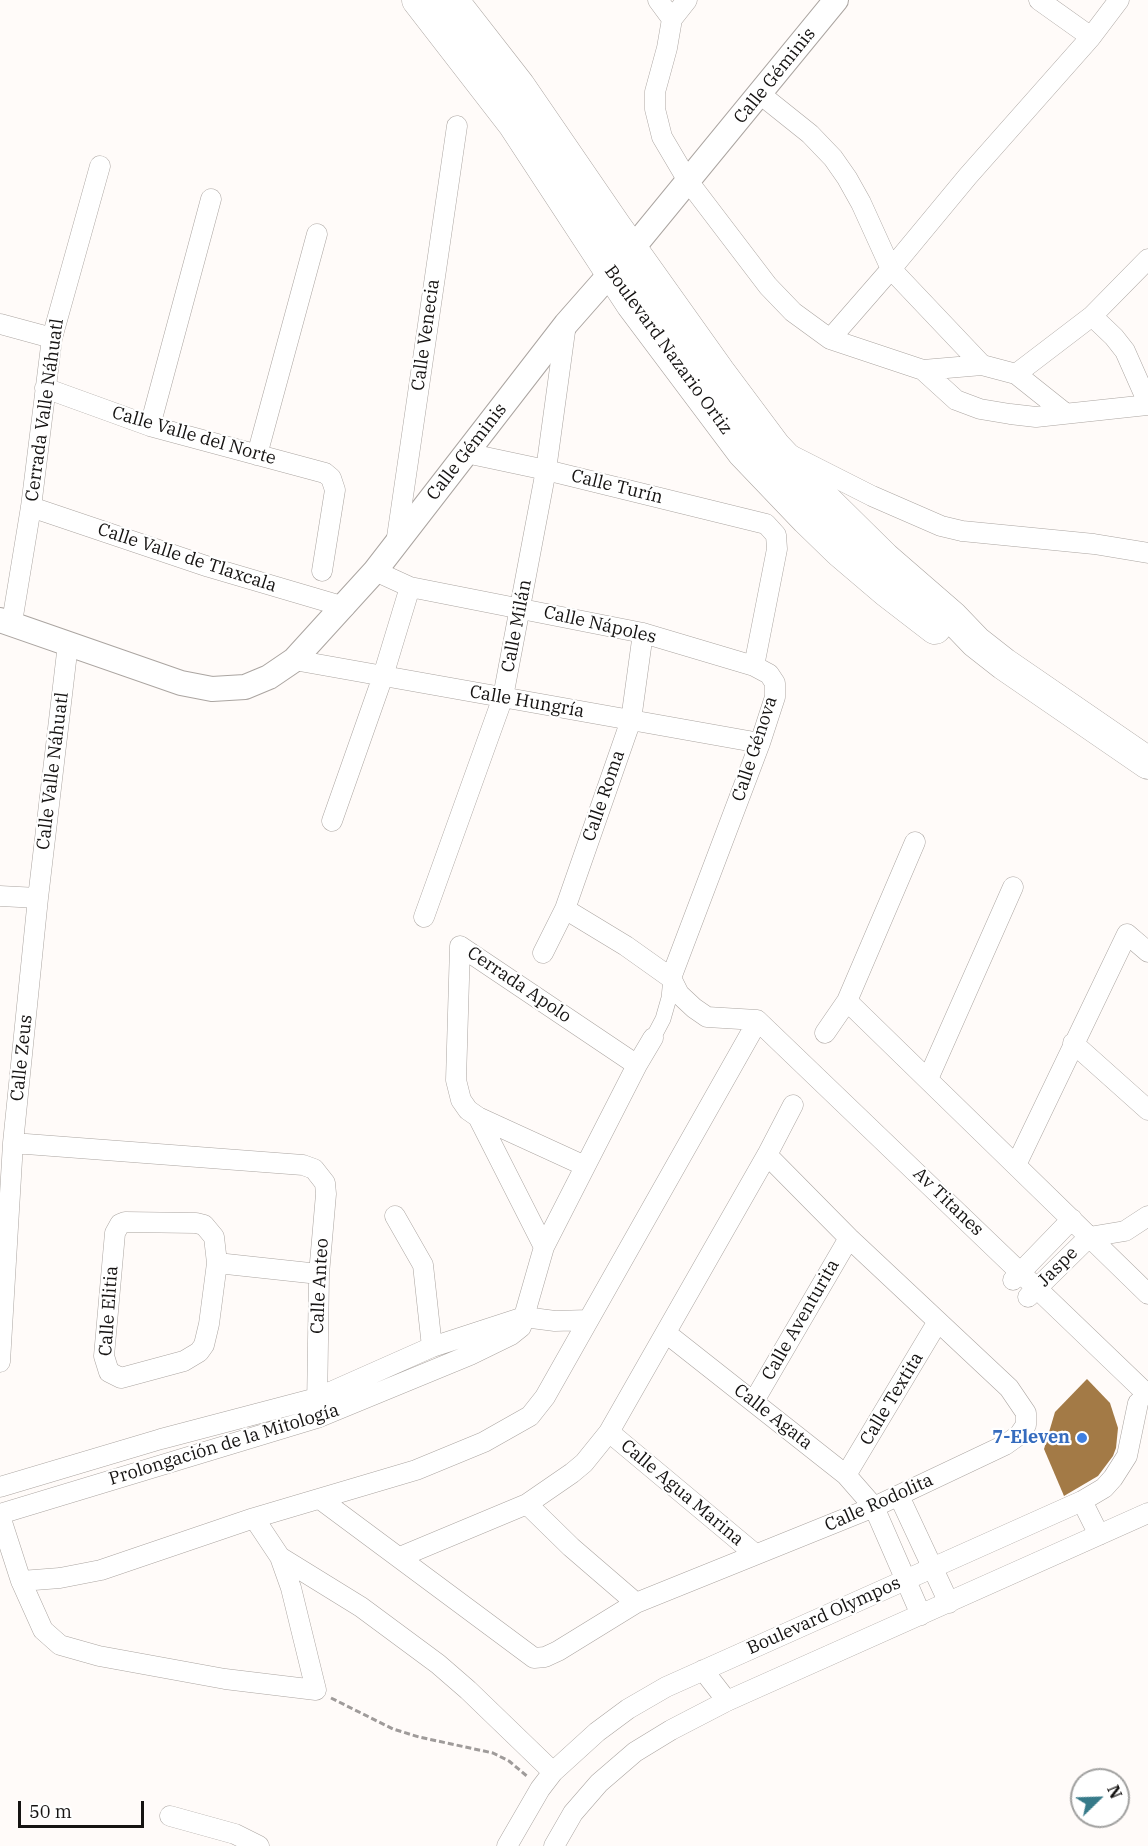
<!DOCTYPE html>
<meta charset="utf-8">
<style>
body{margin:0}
#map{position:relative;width:1148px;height:1846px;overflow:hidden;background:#fffbf9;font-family:"IBM Plex Serif",serif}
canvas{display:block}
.north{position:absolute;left:1070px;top:1768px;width:60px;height:60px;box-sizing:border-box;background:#fff;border:2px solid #a1a1a0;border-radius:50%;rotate:67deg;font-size:16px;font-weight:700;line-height:24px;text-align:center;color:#151312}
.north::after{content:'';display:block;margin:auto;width:21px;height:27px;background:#367a89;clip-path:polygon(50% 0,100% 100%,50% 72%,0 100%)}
.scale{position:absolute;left:18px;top:1801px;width:126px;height:27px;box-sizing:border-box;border:3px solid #151312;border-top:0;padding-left:8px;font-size:18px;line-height:21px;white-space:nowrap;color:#151312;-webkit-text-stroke:4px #fff;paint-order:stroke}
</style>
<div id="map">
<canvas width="1148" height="1846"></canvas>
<div class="north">N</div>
<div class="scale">50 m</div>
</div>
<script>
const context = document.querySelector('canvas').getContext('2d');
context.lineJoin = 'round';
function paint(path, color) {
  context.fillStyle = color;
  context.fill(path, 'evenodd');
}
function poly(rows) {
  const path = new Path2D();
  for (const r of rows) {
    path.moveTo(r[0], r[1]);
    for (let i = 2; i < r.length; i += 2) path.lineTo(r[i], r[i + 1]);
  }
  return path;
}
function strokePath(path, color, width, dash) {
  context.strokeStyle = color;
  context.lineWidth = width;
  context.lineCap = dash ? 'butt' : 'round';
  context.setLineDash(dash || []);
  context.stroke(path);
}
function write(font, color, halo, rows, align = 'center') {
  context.font = font + ' "IBM Plex Serif",serif';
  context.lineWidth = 4.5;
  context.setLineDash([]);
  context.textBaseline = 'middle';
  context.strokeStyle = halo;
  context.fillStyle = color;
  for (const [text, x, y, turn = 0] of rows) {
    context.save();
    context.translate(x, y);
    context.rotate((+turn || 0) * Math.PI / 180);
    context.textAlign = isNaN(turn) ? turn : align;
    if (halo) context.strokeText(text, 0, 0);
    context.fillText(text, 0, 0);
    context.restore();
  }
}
paint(poly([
 [1087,1379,1110,1403,1118,1428,1116,1448,1113,1456,1098,1476,1064,1496,1044,1449,1055,1412]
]), '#a37a46');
const pedestrian = poly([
 [653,1038,663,1019,669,998,671,978]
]);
const minor = poly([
 [658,0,672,19,667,48,655,92,655,109,662,137,688,181,768,286,793,312,830,339,923,370,982,365,1016,374],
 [1039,0,1091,37],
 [672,19,687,0],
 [760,94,810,134,833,158,847,178,861,203,891,269,982,365],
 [1092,316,1114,337,1125,351,1148,403],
 [0,324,52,338],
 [830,339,891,269,968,176,1091,37,1119,0],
 [923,370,956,400,980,409,1010,414,1036,417,1148,405],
 [45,388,150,426,325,473,331,478,335,490,322,571],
 [1065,413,1016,374,1092,316,1148,259],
 [150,426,211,199],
 [466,453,546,470,766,524,776,535,777,549,754,666],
 [257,455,317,234],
 [791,455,872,496,941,526,962,531,1094,544,1148,553],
 [31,507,209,567,345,607],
 [396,544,457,126],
 [375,571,410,587,643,633,754,666,769,674,775,683,775,697,760,743,671,978],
 [12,622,31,507,52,338,100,166],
 [294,660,760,743],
 [332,821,383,676,410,587],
 [0,896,38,898],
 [565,909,626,946,671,978,679,994,694,1008,707,1017,757,1020,1148,1395],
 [424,917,503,697,546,470,566,324],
 [460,946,456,1080,461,1100,468,1110,478,1117,585,1166],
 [460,946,637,1065],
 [543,953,565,909,631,720,643,633],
 [847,1001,1148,1294],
 [825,1033,847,1001,915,842],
 [1073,1043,1148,1110],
 [928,1079,1013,887],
 [478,1117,544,1247],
 [13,1143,303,1165,314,1169,325,1183,326,1194,319,1274,317,1409],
 [1016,1165,1127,934,1148,952],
 [395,1216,423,1265,432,1347],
 [125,1222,196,1223,204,1225,214,1237,217,1263,209,1324,204,1345,199,1352,184,1361,121,1378,109,1372,104,1356,115,1233,120,1224,125,1222],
 [217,1263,319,1274],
 [1013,1280,1072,1219],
 [1028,1297,1089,1237,1125,1231,1148,1216],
 [666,1333,846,1475,874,1507,921,1615],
 [0,1362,13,1143,38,898,68,644],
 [754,1401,849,1238],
 [609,1432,755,1554],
 [846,1475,937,1323],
 [0,1487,161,1439,317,1398,432,1347,524,1317,555,1321,588,1320],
 [899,1496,949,1603],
 [320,1499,534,1658,545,1657,558,1651,636,1603,874,1507,1005,1445,1019,1435,1026,1425,1026,1413,1009,1388,849,1238,767,1155],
 [1082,1501,1099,1535],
 [527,1504,571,1547,636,1603],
 [0,1514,317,1418,470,1355,511,1335,521,1327,544,1247,637,1065,653,1038],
 [0,1516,21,1581,43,1630,60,1645,99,1656,225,1679,316,1690,291,1588,280,1557,254,1518],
 [280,1557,361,1607,438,1664,468,1690,553,1772],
 [400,1557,527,1504,572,1473,584,1463,609,1432,767,1155,793,1105],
 [21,1581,60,1578,101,1570,254,1518,416,1470,484,1442,530,1416,545,1397,752,1031],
 [703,1670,727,1701],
 [170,1816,235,1834,259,1846],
 [507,1846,540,1789,553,1772,597,1732,628,1709,666,1687,1082,1501,1104,1488,1113,1478,1127,1456,1138,1403],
 [554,1846,573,1813,599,1783,635,1752,671,1730,727,1701,1148,1513]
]);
const tertiary = poly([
 [0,620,181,683,212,689,245,687,269,677,294,660,375,571,566,324,632,249,836,0]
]);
const primary = poly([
 [418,0,514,124,632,304,743,452,807,519,840,551,887,591,935,628],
 [452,0,519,86,615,226,719,372,775,447,819,494,884,558,952,617,976,642,1004,664,1148,763]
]);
strokePath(pedestrian, '#aba5a1', 16);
strokePath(minor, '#aba5a1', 21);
strokePath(tertiary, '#aba5a1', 26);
strokePath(primary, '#aba5a1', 33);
strokePath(poly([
 [331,1698,393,1729,419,1737,493,1753,509,1761,528,1777]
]), '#9f9b9a', 3, [6, 3]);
strokePath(pedestrian, '#fff', 15);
strokePath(minor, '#fff', 20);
strokePath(tertiary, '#fff', 24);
strokePath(primary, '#fff', 32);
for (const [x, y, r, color] of [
 [1082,1438,6,"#3f7fe0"]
]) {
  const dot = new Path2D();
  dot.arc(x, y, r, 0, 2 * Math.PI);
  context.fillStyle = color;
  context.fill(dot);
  strokePath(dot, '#fff', 2);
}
write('18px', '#151312', '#fff', [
 ["Calle Géminis",775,76,-51],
 ["Calle Venecia",426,335,-82],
 ["Boulevard Nazario Ortiz",668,350,54],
 ["Cerrada Valle Náhuatl",45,410,-82],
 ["Calle Valle del Norte",194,436,16],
 ["Calle Géminis",467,452,-52],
 ["Calle Turín",617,487,14],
 ["Calle Valle de Tlaxcala",187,558,18],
 ["Calle Nápoles",600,625,13],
 ["Calle Milán",517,626,-79],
 ["Calle Hungría",527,702,10],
 ["Calle Génova",755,749,-72],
 ["Calle Valle Náhuatl",53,771,-83],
 ["Calle Roma",604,796,-71],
 ["Cerrada Apolo",519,985,34],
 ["Calle Zeus",22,1058,-84],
 ["Av Titanes",948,1202,44],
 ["Jaspe",1058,1267,-45],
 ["Calle Anteo",320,1286,-87],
 ["Calle Elitia",109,1311,-86],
 ["Calle Aventurita",801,1320,-60],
 ["Calle Textita",892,1399,-59],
 ["Calle Agata",773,1417,38],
 ["Prolongación de la Mitología",224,1445,-17],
 ["Calle Agua Marina",682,1493,40],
 ["Calle Rodolita",879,1503,-24],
 ["Boulevard Olympos",824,1616,-24]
]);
write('bold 18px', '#366cbe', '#fff', [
 ["7-Eleven",1070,1438]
], 'right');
</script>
